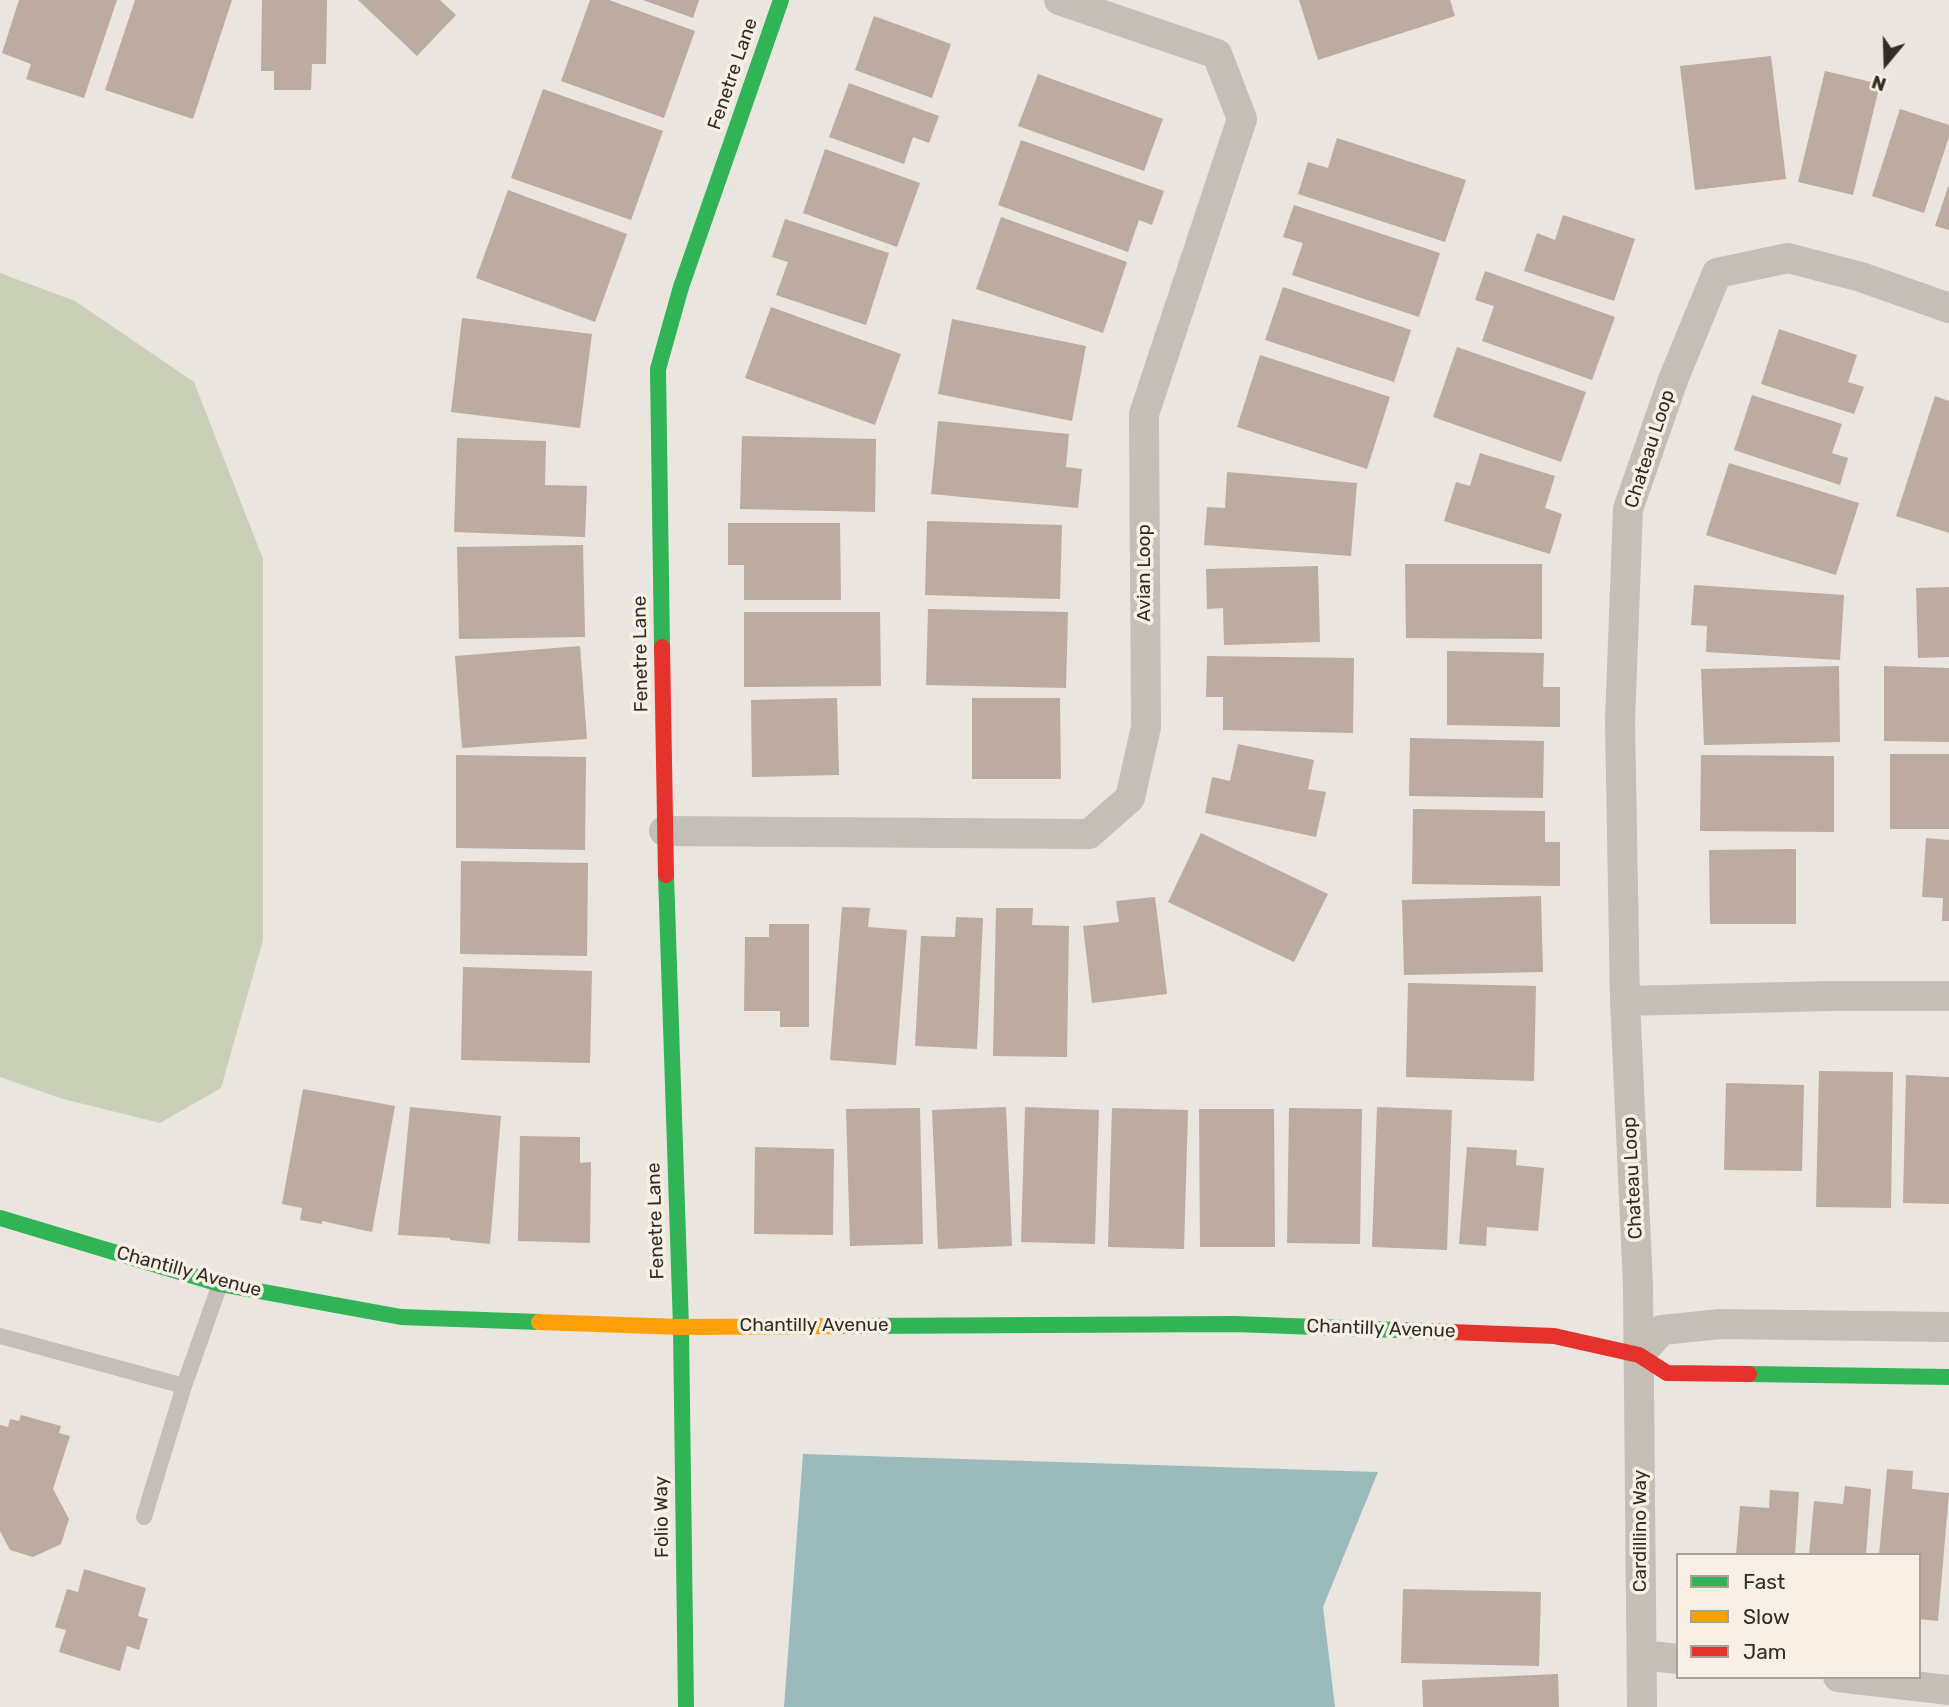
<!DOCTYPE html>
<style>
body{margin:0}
#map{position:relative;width:1949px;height:1707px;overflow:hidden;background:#eae5de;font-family:Rubik,sans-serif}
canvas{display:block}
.legend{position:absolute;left:1676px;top:1553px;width:245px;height:126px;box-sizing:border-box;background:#f8f0e4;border:2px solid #a9a198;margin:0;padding:9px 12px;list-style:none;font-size:21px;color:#332b26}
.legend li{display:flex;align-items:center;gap:14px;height:35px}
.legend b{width:35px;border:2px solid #a9a198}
.north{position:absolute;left:1851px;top:28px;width:70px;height:70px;-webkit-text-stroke:5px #f8f0e4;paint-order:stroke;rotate:199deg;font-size:19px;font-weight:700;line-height:28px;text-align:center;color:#332b26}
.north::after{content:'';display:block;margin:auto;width:24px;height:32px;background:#332b26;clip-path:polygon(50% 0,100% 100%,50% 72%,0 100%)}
</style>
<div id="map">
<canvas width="1949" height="1707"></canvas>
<ul class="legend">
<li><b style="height:9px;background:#30b455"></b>Fast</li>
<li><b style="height:9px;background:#ff9f0a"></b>Slow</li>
<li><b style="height:9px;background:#e5322d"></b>Jam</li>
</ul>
<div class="north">N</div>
</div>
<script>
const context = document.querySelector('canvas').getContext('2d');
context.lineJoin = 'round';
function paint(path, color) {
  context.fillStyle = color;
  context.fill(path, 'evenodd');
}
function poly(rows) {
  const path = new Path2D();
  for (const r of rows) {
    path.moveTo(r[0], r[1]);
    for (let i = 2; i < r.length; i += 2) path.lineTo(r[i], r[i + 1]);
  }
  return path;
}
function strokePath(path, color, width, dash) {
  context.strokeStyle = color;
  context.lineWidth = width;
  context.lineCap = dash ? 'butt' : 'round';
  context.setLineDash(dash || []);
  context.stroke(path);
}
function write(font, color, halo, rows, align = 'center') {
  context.font = font + ' Rubik,sans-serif';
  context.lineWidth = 7;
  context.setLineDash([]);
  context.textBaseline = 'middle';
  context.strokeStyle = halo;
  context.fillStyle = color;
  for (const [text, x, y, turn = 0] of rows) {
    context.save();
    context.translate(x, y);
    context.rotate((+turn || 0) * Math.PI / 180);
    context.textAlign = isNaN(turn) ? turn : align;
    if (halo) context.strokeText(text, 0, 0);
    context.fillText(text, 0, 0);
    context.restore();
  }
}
paint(poly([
 [0,273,75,301,194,382,263,559,263,940,221,1088,160,1123,63,1099,0,1077]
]), '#cad0b8');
paint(poly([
 [803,1454,1378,1472,1323,1607,1335,1707,784,1707]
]), '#9ababc');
paint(poly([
 [19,0,117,0,84,98,26,79,31,64,2,53],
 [135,0,232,0,193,119,105,90],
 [262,0,327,0,326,64,312,64,311,90,274,90,274,71,261,71],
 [358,0,440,0,456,15,417,56],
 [590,0,609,0,695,31,664,118,561,81],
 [643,0,699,0,693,18],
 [1299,0,1450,0,1455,16,1318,60],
 [874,16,951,44,932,98,855,70],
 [1771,56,1786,179,1695,190,1680,66],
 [1825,71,1880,84,1853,195,1798,182],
 [1038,74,1163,119,1144,171,1018,126],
 [849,83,939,116,929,143,913,137,904,164,829,137],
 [543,89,663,131,631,220,511,178],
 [1900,109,1949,125,1949,137,1924,213,1872,196],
 [1337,138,1466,180,1445,242,1298,194,1308,162,1328,168],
 [1021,140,1164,191,1152,225,1139,220,1128,252,998,205],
 [825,149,920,183,897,247,803,213],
 [1948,187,1949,187,1949,230,1935,226],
 [508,190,627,234,595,322,476,278],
 [1294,205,1440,253,1419,317,1292,275,1303,243,1283,237],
 [1563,215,1635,239,1614,301,1524,271,1537,233,1555,240],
 [1001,217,1127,262,1103,333,976,289],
 [785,219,889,253,866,325,776,295,788,262,772,257],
 [1485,271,1615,317,1592,380,1482,341,1494,306,1475,300],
 [1283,287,1411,330,1394,382,1265,340],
 [771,307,901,354,875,425,745,378],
 [462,318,592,334,580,428,451,412],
 [952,319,1086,346,1072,421,938,394],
 [1779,329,1857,355,1848,382,1864,387,1854,414,1761,384],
 [1457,347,1586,392,1561,462,1433,417],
 [1260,355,1390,397,1367,469,1237,427],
 [1752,395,1842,424,1832,453,1848,458,1840,485,1734,450],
 [1935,396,1949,401,1949,533,1896,516],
 [938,421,1069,434,1066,467,1082,469,1078,508,931,494],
 [742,436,876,439,875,512,740,509],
 [457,438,546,441,545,485,587,486,585,537,454,532],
 [1480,453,1555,476,1545,508,1562,514,1550,554,1444,521,1456,482,1470,486],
 [1729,463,1859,503,1836,575,1706,535],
 [1227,472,1357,483,1351,556,1204,545,1207,507,1225,508],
 [927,521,1062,525,1060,599,925,595],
 [728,523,840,523,841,600,744,600,744,565,728,565],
 [583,545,585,637,459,639,457,547],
 [1405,564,1542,564,1542,639,1406,638],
 [1318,566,1320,642,1224,645,1223,608,1207,609,1206,569],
 [1694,585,1844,595,1840,660,1706,652,1707,626,1691,625],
 [1949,587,1949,657,1918,658,1916,588],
 [928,609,1068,612,1066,688,926,685],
 [744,612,880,612,881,686,744,687],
 [580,646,587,739,462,748,455,656],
 [1447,651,1544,653,1543,687,1560,687,1560,727,1447,725],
 [1207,656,1354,658,1353,733,1223,730,1223,697,1206,697],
 [1839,666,1840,742,1704,745,1701,669],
 [1884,666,1949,668,1949,742,1884,741],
 [837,698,839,775,752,777,751,700],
 [972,698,1060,698,1061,779,972,779],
 [1410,738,1544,741,1543,798,1409,796],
 [1238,744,1314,760,1308,789,1326,792,1316,837,1205,813,1212,777,1230,781],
 [1890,754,1949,754,1949,829,1890,829],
 [456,755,586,757,585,850,456,848],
 [1701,755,1834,756,1834,832,1700,831],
 [1413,809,1545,811,1545,842,1560,842,1560,886,1412,884],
 [1201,833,1328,894,1294,962,1168,902],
 [1926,838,1949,840,1949,921,1942,921,1943,898,1922,897],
 [1796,849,1796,924,1710,924,1709,850],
 [461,861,588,863,587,956,460,954],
 [1541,896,1543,972,1404,975,1402,900],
 [1155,897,1167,994,1092,1003,1083,926,1119,922,1116,901],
 [842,907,870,908,868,927,907,930,896,1065,830,1060],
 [996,908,1033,908,1032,925,1069,926,1067,1057,993,1056],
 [956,917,983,918,977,1049,915,1046,921,936,955,937],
 [769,924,809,924,809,1027,780,1027,780,1011,744,1011,745,937,769,937],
 [463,967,592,971,590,1063,461,1060],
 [1408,983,1536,986,1534,1081,1406,1077],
 [1819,1071,1893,1072,1891,1208,1816,1207],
 [1906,1075,1949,1077,1949,1204,1903,1203],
 [1726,1083,1804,1085,1802,1171,1724,1170],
 [303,1089,395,1106,372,1232,322,1221,322,1224,300,1220,302,1208,282,1204],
 [410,1107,501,1116,490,1244,450,1240,450,1238,398,1235],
 [1006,1107,1012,1246,938,1249,932,1110],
 [1025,1107,1099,1110,1095,1244,1021,1242],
 [1377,1107,1452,1110,1447,1250,1372,1247],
 [920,1108,923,1244,850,1246,846,1109],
 [1112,1108,1188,1110,1184,1249,1108,1247],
 [1289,1108,1362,1109,1360,1244,1287,1243],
 [1199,1109,1274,1109,1275,1247,1200,1247],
 [520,1136,580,1137,580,1163,591,1162,590,1243,518,1241],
 [755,1147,834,1149,833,1235,754,1234],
 [1467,1147,1517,1150,1516,1165,1544,1168,1538,1231,1487,1227,1486,1246,1459,1244],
 [21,1415,61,1426,59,1433,70,1436,53,1489,69,1519,61,1544,33,1557,10,1550,0,1531,0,1425,8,1427,10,1419,19,1421],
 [1887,1469,1913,1471,1912,1489,1949,1493,1938,1621,1919,1619,1919,1555,1879,1555],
 [1845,1486,1871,1489,1866,1555,1809,1555,1814,1501,1843,1504],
 [1770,1490,1799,1492,1795,1555,1736,1555,1740,1506,1769,1508],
 [84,1569,146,1588,138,1616,148,1619,139,1650,127,1646,120,1671,59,1652,66,1630,55,1627,67,1589,78,1592],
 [1403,1589,1541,1592,1539,1666,1401,1663],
 [1558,1674,1559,1707,1423,1707,1422,1680]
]), '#bdaaa0');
strokePath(poly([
 [0,1336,184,1386,220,1284],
 [144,1517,184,1386]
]), '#c4beb7', 16);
strokePath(poly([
 [664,831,1089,834,1130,798,1146,727,1144,414,1242,119,1217,54,1059,0],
 [1625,1001,1829,996,1949,996],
 [1639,1355,1662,1330,1720,1324,1949,1327],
 [1642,1655,1678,1659],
 [1838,1677,1949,1690],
 [1642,1707,1638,1286,1625,1001,1620,721,1628,509,1673,380,1717,273,1788,258,1861,277,1949,308]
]), '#c4beb7', 30);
strokePath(poly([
 [662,647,658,369,681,287,781,0],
 [666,875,681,1327,686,1707],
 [0,1218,220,1284,401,1317,539,1322],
 [857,1326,1235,1324,1425,1331],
 [1749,1374,1949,1377]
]), '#30b455', 16);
strokePath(poly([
 [539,1322,681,1327,857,1326]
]), '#ff9f0a', 16);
strokePath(poly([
 [662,647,666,875],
 [1425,1331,1554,1336,1639,1355,1667,1373,1749,1374]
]), '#e5322d', 16);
write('19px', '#332b26', '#f8f0e4', [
 ["Fenetre Lane",733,74,-71],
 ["Chateau Loop",1650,449,-72],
 ["Avian Loop",1145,573,-90],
 ["Fenetre Lane",641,654,-91],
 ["Chateau Loop",1633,1178,-93],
 ["Fenetre Lane",656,1221,-92],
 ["Chantilly Avenue",189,1272,15],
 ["Chantilly Avenue",814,1326],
 ["Chantilly Avenue",1381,1329,2],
 ["Folio Way",662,1517,-91],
 ["Cardillino Way",1641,1531,-90]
]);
</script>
